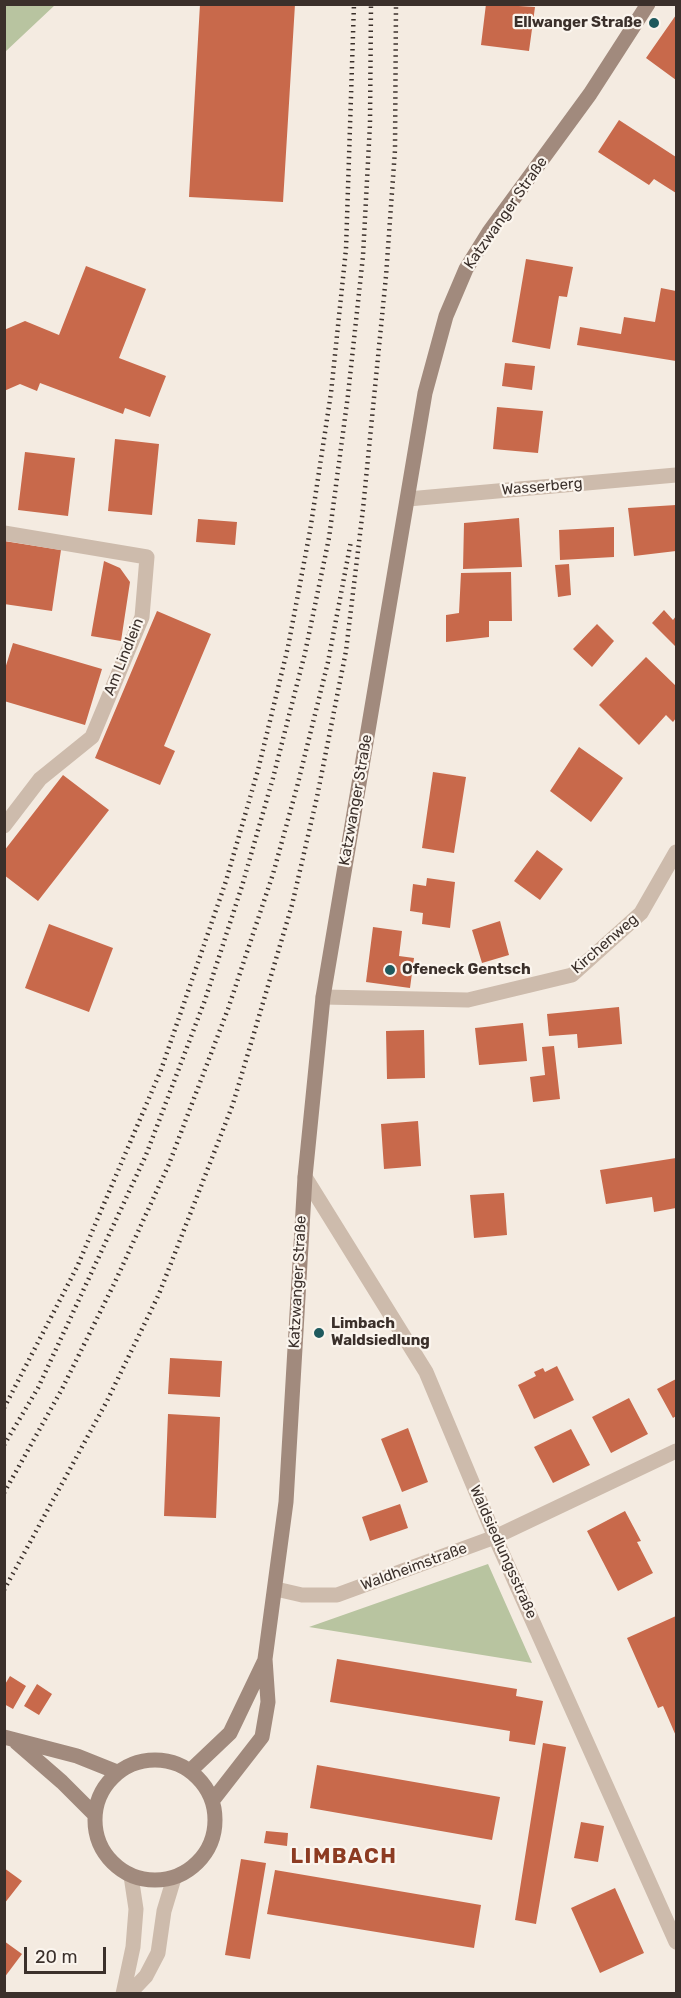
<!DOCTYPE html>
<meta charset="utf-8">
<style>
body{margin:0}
#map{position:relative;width:681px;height:1998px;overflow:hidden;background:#f4ebe1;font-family:Rubik,sans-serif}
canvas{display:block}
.frame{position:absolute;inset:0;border:6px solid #3b302b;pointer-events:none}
.scale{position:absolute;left:24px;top:1947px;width:82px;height:27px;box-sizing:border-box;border:3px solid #3b302b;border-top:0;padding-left:8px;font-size:18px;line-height:21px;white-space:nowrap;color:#3b302b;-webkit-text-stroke:4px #fbf5ee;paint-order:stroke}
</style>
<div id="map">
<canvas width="681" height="1998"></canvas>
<div class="frame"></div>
<div class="scale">20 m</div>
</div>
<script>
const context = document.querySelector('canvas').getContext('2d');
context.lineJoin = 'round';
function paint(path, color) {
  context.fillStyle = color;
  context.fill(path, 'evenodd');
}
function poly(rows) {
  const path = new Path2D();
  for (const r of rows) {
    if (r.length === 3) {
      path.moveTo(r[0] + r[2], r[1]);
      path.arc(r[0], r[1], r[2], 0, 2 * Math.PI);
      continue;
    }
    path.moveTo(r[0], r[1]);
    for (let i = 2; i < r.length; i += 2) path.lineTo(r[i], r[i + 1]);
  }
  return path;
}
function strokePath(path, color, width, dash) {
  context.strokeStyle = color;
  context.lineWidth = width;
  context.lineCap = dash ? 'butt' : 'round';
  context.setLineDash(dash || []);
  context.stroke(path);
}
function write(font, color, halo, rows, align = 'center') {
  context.font = font + ' Rubik,sans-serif';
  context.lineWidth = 4.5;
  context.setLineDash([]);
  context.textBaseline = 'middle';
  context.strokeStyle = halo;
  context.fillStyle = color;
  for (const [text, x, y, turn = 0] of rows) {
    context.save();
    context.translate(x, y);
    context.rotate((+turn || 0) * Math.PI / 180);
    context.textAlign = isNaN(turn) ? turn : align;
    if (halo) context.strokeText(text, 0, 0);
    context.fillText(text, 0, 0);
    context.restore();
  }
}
paint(poly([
 [5,4,55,4,55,5,5,52],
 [488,1564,532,1663,309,1627]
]), '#b8c4a0');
paint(poly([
 [200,4,295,4,283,202,189,197],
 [486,4,535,7,529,51,481,45],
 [676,15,676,80,646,58],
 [619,120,676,157,676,193,654,179,649,185,598,152],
 [526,259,573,267,567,297,559,296,550,349,512,342],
 [86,266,146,289,119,358,166,376,150,417,125,408,123,414,40,383,37,391,20,384,4,391,4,330,25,321,59,335],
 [661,288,676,291,676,361,577,345,580,327,621,334,624,317,655,322],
 [505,363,535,366,532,390,502,386],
 [497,407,543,411,538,453,493,449],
 [115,439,159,444,152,515,108,511],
 [25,452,75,458,68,516,18,510],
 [676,505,676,551,634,556,628,508],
 [519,518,522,567,463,569,464,523],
 [198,519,237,522,235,545,196,542],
 [614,527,614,557,560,560,559,530],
 [4,541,61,550,52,611,4,604],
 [104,561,120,568,130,582,121,641,91,636],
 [569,564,571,595,558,597,555,565],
 [511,572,512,621,489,621,489,637,446,642,446,615,459,613,461,573],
 [664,610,673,620,676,616,676,647,652,623],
 [157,611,211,634,164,746,175,751,160,785,95,758],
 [597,624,614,641,592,667,573,649],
 [13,643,102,669,85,725,4,701,4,672],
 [646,657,676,686,676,718,673,722,666,715,639,745,599,705],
 [579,747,623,778,591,822,550,791],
 [433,772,466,777,454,853,422,848],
 [63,775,109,810,38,901,4,875,4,851],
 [537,850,563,869,540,900,514,881],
 [427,878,455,882,450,928,422,924,423,913,410,911,413,884,426,886],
 [500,921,509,955,482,963,472,930],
 [49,924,113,948,89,1012,25,988],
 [373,927,402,931,399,956,414,958,410,988,366,982],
 [619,1007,622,1044,578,1048,577,1034,549,1036,547,1014],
 [523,1023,527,1061,479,1065,475,1028],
 [424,1030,425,1078,387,1079,386,1031],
 [554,1046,560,1099,533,1102,530,1077,545,1075,542,1047],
 [418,1121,421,1166,384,1169,381,1124],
 [676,1158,676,1208,654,1212,652,1197,606,1204,600,1170],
 [504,1193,507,1235,474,1238,470,1195],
 [170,1358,222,1361,220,1397,168,1394],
 [557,1366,574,1400,534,1419,518,1385,536,1376,534,1372,543,1368,545,1372],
 [676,1379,676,1416,673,1418,657,1389],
 [629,1398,648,1434,611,1453,592,1417],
 [168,1414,220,1417,216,1518,164,1516],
 [408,1428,428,1482,402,1492,381,1439],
 [571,1429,590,1465,553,1483,534,1447],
 [400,1504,408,1528,370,1541,362,1517],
 [625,1511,641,1541,637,1542,653,1573,618,1591,587,1531],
 [676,1616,676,1736,663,1706,658,1708,627,1638],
 [337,1659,517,1689,516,1696,543,1701,535,1745,509,1741,510,1731,330,1702],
 [10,1676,26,1686,13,1709,4,1704,4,1686],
 [37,1684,52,1694,39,1715,24,1706],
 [543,1743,566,1747,536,1924,515,1920],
 [317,1765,500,1797,492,1840,310,1808],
 [581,1822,604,1826,598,1862,574,1858],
 [266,1831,288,1833,287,1846,264,1843],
 [241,1859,266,1863,250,1959,225,1955],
 [4,1868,22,1881,4,1904],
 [275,1870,481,1905,474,1948,267,1914],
 [615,1888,644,1953,600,1973,571,1908],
 [4,1941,22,1954,4,1978]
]), '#c8694b');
strokePath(poly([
 [408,499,676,475],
 [4,533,147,557,142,617,92,737,40,779,4,826],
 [323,997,468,1000,572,975,641,913,676,852],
 [305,1177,426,1372,495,1537,676,1942],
 [276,1589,302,1595,337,1595,495,1537,676,1451]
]), '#cdbbac', 15);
strokePath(poly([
 [123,1994,133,1947,136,1909,131,1876],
 [129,1994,146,1976,158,1953,164,1911,174,1878]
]), '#cdbbac', 15);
strokePath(poly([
 [4,1737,77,1756,117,1772],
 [16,1742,62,1782,94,1814],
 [155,1820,60],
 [190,1771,230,1733,264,1662],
 [213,1800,262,1737,268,1702,265,1659,286,1502,305,1177,323,997,425,393,446,316,466,269,489,232,590,94,648,4]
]), '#a18a7d', 15);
strokePath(poly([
 [4,1408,77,1267,161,1070,226,881,258,770,288,647,310,531,331,393,346,249,354,4],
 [4,1445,38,1388,146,1155,205,1000,242,886,273,778,305,653,329,538,348,395,363,256,370,124,371,4],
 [4,1493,62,1389,115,1282,169,1164,228,1009,273,874,297,787,328,662,351,541],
 [4,1590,107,1401,159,1294,233,1104,292,905,317,797,346,651,363,509,386,276,395,150,396,4]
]), '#3b302b', 4.5, [1.5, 4.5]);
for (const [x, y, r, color] of [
 [654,23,6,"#1f5a5e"],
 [390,970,6,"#1f5a5e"],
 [319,1333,6,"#1f5a5e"]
]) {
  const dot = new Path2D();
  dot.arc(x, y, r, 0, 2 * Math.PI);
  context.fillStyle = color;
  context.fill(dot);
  strokePath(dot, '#fbf5ee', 2);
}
write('bold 15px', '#3b302b', '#fbf5ee', [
 ["Ellwanger Straße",642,23,"right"],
 ["Ofeneck Gentsch",402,970],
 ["Limbach",331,1324],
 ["Waldsiedlung",331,1341]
], 'left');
write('15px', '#3b302b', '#fbf5ee', [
 ["Katzwanger Straße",506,213,-55],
 ["Wasserberg",542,487,-5],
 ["Am Lindlein",124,657,-68],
 ["Katzwanger Straße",356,800,-80],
 ["Kirchenweg",605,944,-41],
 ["Katzwanger Straße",298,1282,-87],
 ["Waldsiedlungsstraße",503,1552,66],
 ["Waldheimstraße",414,1567,-20]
]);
context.letterSpacing = '1.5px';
write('bold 21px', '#8c3b22', '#fbf5ee', [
 ["LIMBACH",344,1857]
]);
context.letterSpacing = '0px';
</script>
